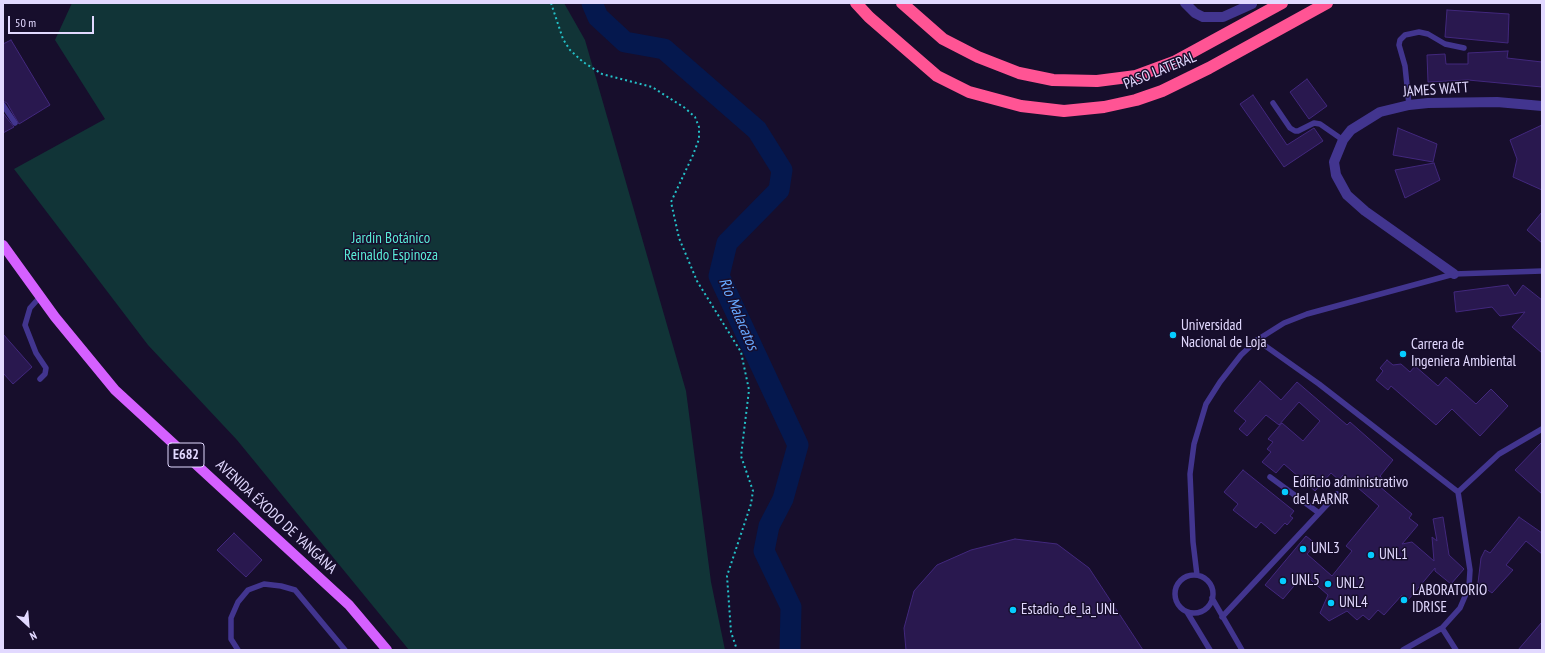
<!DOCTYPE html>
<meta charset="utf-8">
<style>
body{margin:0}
#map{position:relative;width:1545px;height:653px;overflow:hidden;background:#170e2c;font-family:"PT Sans Narrow",sans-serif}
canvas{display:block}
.frame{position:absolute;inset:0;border:4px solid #e2d9ff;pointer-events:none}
.north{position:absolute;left:8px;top:605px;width:40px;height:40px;-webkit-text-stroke:3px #170e2c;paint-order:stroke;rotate:154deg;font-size:11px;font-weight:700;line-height:16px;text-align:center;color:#e2d9ff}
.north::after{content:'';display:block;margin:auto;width:14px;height:18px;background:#e2d9ff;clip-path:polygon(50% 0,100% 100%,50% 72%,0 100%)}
.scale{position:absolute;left:8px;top:16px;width:86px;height:18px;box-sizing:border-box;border:2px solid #e2d9ff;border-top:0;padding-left:5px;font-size:12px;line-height:14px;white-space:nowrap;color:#e2d9ff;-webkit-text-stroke:3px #170e2c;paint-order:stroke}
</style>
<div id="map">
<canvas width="1545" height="653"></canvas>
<div class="frame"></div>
<div class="north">N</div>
<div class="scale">50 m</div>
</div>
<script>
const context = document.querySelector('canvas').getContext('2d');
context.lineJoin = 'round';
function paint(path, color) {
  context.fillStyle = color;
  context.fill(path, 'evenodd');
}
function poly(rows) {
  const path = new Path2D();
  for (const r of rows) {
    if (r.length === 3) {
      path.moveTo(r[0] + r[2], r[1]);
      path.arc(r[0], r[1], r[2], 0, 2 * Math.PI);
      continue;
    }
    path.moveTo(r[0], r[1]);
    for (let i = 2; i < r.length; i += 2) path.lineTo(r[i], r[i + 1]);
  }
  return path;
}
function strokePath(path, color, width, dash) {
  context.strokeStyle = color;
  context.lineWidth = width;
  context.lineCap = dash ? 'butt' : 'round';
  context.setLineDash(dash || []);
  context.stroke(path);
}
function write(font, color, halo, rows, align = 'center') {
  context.font = font + ' "PT Sans Narrow",sans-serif';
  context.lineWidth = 3;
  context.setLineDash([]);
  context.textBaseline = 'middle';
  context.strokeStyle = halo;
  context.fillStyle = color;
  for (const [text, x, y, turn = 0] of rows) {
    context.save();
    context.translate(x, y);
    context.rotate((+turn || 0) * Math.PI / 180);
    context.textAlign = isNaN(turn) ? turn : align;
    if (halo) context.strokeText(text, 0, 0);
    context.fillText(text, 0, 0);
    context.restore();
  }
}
paint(poly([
 [72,3,564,3,585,40,686,391,711,582,725,650,409,650,237,440,148,345,14,169,105,119,55,40]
]), '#113437');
strokePath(poly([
 [592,3,598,17,625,42,664,49,757,130,782,170,779,190,727,243,719,276,798,445,783,499,769,526,764,551,791,607,790,650]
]), '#05184e', 21);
const building = poly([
 [1447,10,1509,14,1508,43,1445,37,1447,10],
 [11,40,50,105,19,124,7,103,3,101,3,44,11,40],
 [1508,51,1507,58,1542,62,1542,87,1468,80,1428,82,1427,55,1445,54,1446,64,1468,64,1468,53,1508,51],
 [1307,79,1327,106,1309,119,1290,92,1307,79],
 [1253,95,1287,145,1314,128,1323,141,1284,167,1240,104,1253,95],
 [3,113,14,127,3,133,3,113],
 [1542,125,1542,190,1513,177,1517,159,1510,140,1542,125],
 [1398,128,1437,144,1433,162,1393,155,1398,128],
 [1434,163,1440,180,1405,198,1395,170,1434,163],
 [1542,212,1542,243,1527,230,1542,212],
 [1508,285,1515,296,1523,285,1542,300,1542,353,1512,327,1525,312,1500,316,1492,307,1456,312,1454,292,1508,285],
 [3,334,32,367,13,384,3,373,3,334],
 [1387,360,1393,365,1401,364,1410,372,1415,366,1438,386,1446,377,1476,404,1491,389,1508,406,1480,436,1452,409,1436,425,1391,386,1388,390,1376,380,1383,371,1380,368,1387,360],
 [1260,381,1281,400,1297,382,1347,425,1350,422,1393,460,1380,476,1384,480,1379,486,1412,514,1409,518,1418,525,1402,544,1412,542,1434,561,1432,537,1437,541,1433,519,1443,517,1449,555,1464,569,1451,584,1435,571,1435,568,1408,600,1402,595,1384,615,1378,610,1369,620,1363,615,1357,620,1347,611,1329,621,1320,613,1328,595,1304,574,1283,599,1265,585,1306,536,1316,544,1307,554,1332,576,1352,551,1346,546,1379,506,1343,475,1339,480,1331,473,1315,491,1284,464,1276,473,1262,462,1271,452,1267,449,1273,442,1268,439,1282,423,1303,441,1320,421,1299,402,1279,425,1266,415,1247,436,1239,429,1246,421,1234,411,1260,381],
 [1542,442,1542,494,1515,470,1542,442],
 [1243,470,1294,511,1290,516,1293,518,1287,525,1285,523,1275,534,1261,522,1256,528,1233,510,1238,504,1224,492,1243,470],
 [1519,517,1542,533,1542,554,1526,541,1506,565,1513,570,1492,593,1478,583,1481,558,1485,550,1490,553,1519,517],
 [234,533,262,560,246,577,217,550,234,533],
 [1015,539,1057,544,1089,568,1143,650,906,650,904,628,914,591,937,565,971,550,1015,539],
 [1542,622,1542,650,1518,650,1542,622]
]);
paint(building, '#29184f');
strokePath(building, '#42287d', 1);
strokePath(poly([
 [551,3,563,39,570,50,583,62,602,74,652,87,685,108,695,117,699,127,699,139,693,155,671,202,679,238,697,281,741,352,749,390,741,456,753,491,751,504,727,576,731,632,737,650]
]), '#24c1c8', 2, [2, 3]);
strokePath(poly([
 [1273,103,1290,128,1295,131,1298,131,1314,123,1320,124,1343,140],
 [3,105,15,123],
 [1409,105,1405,66,1399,45,1400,40,1405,35,1419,32,1428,34,1445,44,1464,48],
 [1257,340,1319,384,1458,492,1470,570,1469,587,1460,608,1442,628,1403,650],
 [40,379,45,374,46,368,36,353,25,325,30,308,40,297],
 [1270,477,1319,513],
 [1458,492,1499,454,1542,429],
 [1194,594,19],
 [1197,575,1193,542,1190,474,1194,444,1206,404,1220,382,1241,355,1257,340,1284,323,1307,314,1454,274,1542,271],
 [1212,598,1242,650],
 [1187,612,1210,650],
 [1222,617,1337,494],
 [1442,628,1456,650],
 [238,650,231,639,231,618,238,602,248,590,264,584,281,586,295,590,345,650]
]), '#42358f', 5.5);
strokePath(poly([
 [1185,3,1195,13,1203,17,1223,17,1252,4],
 [1454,274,1365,211,1347,195,1336,175,1334,162,1343,140,1351,130,1380,112,1409,105,1428,103,1497,102,1542,106]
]), '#42358f', 10);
strokePath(poly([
 [3,245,55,317,115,390,349,605,387,650]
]), '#d560ff', 10);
strokePath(poly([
 [856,3,869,17,937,76,969,92,1021,106,1064,111,1104,107,1136,100,1162,91,1209,68,1327,3],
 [902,3,943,39,978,57,1019,73,1053,80,1097,81,1136,76,1174,62,1282,3]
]), '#ff5494', 12);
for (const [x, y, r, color] of [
 [1173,335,4,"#05ccff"],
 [1403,354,4,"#05ccff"],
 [1285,492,4,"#05ccff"],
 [1303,549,4,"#05ccff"],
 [1371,555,4,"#05ccff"],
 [1283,581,4,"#05ccff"],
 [1328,584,4,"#05ccff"],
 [1404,600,4,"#05ccff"],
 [1331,603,4,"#05ccff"],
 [1013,610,4,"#05ccff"]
]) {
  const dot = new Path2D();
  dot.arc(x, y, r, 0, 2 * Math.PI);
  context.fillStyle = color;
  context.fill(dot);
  strokePath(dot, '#170e2c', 1.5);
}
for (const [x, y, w] of [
 [186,455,36]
]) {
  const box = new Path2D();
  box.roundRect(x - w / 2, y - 12, w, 24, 3);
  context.fillStyle = '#170e2c';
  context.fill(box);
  strokePath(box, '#e2d9ff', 1);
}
write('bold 14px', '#e2d9ff', null, [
 ["E682",186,455]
]);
write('15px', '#e2d9ff', '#170e2c', [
 ["PASO LATERAL",1160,71,-22],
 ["JAMES WATT",1436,90,-4],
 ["AVENIDA ÉXODO DE YANGANA",276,517,43]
]);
write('15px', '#59ecd7', '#170e2c', [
 ["Jardín Botánico",391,239],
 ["Reinaldo Espinoza",391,256]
]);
write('15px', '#e2d9ff', '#170e2c', [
 ["Universidad",1181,326],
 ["Nacional de Loja",1181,343],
 ["Carrera de",1411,345],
 ["Ingeniera Ambiental",1411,362],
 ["Edificio administrativo",1293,483],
 ["del AARNR",1293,500],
 ["UNL3",1311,549],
 ["UNL1",1379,555],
 ["UNL5",1291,581],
 ["UNL2",1336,584],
 ["LABORATORIO",1412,591],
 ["IDRISE",1412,608],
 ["UNL4",1339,603],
 ["Estadio_de_la_UNL",1021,610]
], 'left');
write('italic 16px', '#67a9ff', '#170e2c', [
 ["Rio Malacatos",738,314,67]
]);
</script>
